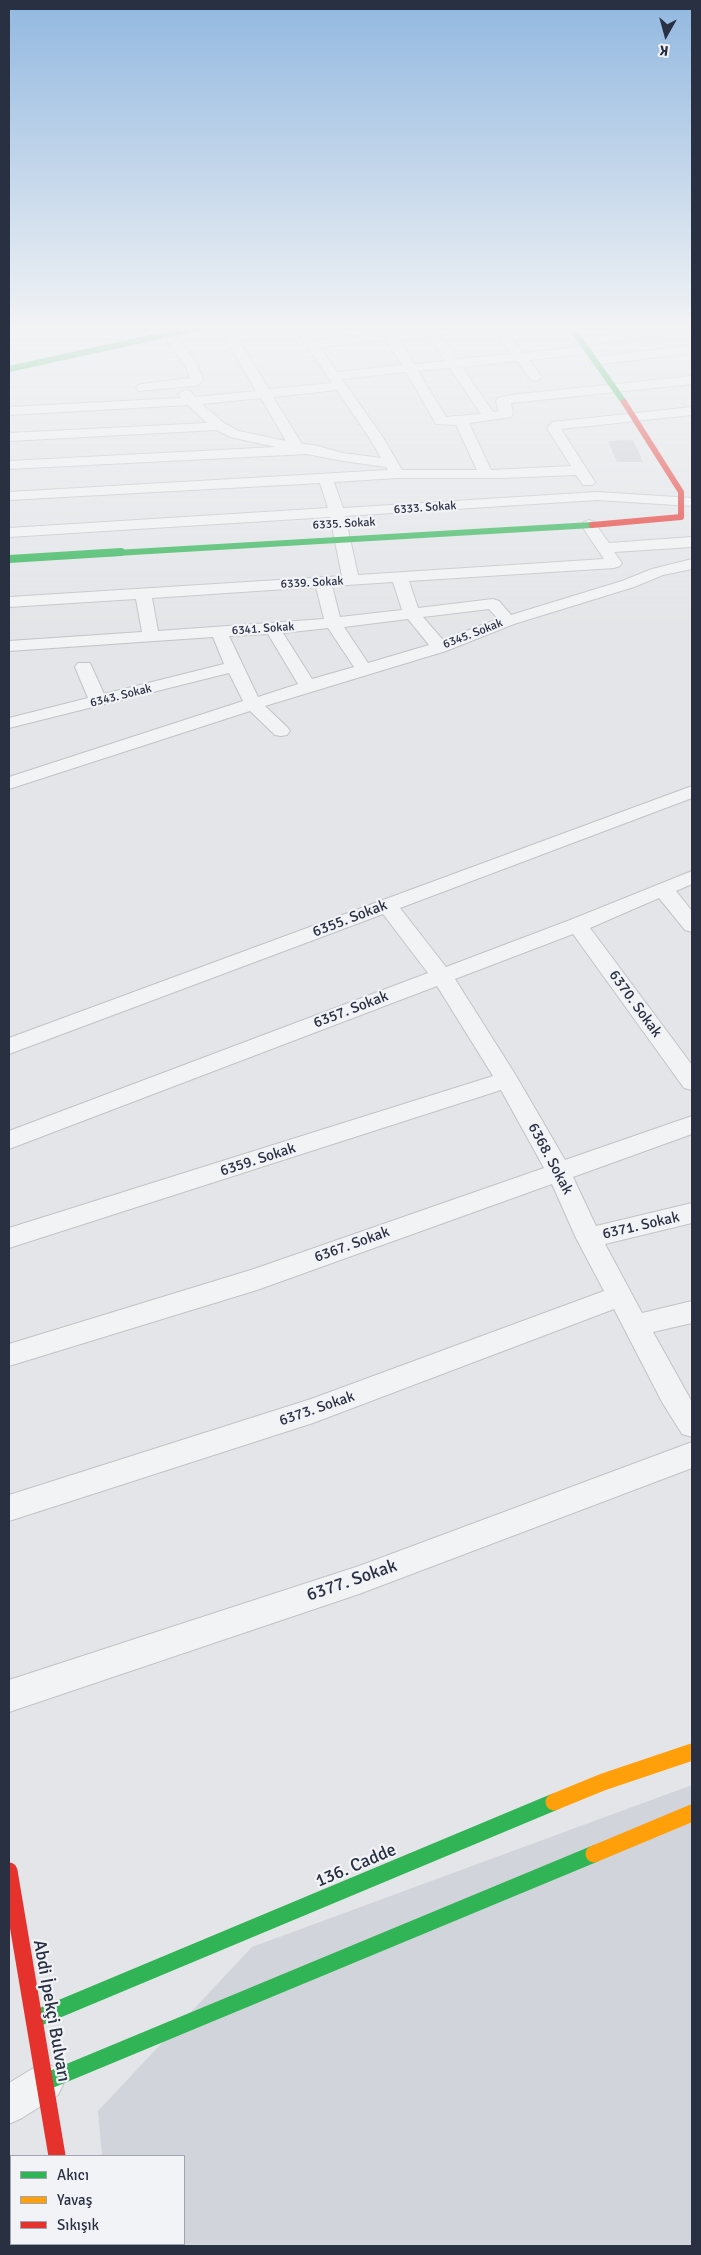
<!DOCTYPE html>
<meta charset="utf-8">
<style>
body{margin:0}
#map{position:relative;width:701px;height:2255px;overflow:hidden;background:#e3e5e8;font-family:Signika,sans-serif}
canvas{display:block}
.frame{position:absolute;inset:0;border:10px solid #293042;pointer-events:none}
.legend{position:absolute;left:10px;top:2155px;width:175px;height:90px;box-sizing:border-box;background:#f1f3f7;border:1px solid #a1a5af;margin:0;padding:6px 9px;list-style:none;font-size:15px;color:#293042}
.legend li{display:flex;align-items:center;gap:10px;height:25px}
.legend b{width:25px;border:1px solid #a1a5af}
.north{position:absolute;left:641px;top:10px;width:50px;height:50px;-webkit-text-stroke:4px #f1f3f7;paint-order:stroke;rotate:187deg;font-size:14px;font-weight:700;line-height:20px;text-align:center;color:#293042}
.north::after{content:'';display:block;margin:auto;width:18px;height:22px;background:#293042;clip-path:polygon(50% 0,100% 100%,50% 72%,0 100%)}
</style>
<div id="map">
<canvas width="701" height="2255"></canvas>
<div class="frame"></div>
<ul class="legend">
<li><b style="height:6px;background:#30b455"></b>Akıcı</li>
<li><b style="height:6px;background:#ff9f0a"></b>Yavaş</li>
<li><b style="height:6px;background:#e5322d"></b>Sıkışık</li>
</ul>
<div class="north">K</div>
</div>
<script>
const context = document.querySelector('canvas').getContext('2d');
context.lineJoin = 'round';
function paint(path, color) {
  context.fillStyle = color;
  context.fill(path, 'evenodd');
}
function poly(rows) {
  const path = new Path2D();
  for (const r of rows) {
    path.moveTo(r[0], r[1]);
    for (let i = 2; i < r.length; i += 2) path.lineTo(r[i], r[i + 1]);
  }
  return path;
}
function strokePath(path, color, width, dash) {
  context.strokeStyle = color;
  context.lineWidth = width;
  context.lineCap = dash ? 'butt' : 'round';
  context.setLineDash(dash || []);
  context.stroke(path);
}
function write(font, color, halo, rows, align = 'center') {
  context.font = font + ' Signika,sans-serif';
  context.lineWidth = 4.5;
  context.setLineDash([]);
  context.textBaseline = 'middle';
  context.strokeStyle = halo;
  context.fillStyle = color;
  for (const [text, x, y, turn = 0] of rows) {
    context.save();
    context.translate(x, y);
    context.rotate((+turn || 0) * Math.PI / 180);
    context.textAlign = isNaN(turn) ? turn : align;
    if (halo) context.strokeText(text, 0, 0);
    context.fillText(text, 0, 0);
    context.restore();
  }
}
paint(poly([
 [692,1785,692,2246,110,2246,110,2244,184,2244,184,2156,102,2156,98,2111,252,1947]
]), '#d1d4db');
paint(poly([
 [633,440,643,462,617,462,608,441]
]), '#cdced2');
const street = poly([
 [219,327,231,327,269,389,332,383,294,327,306,327,315,340,383,333,380,327,392,327,414,364,445,361,423,327,435,327,457,359,511,354,491,327,503,327,523,353,585,346,591,350,585,354,529,360,542,377,536,381,531,380,517,361,462,367,493,412,499,411,496,401,498,398,510,395,692,376,692,384,511,403,513,414,511,417,469,423,491,470,571,466,547,428,552,422,692,407,692,415,561,429,595,482,593,485,583,485,576,475,500,478,397,478,334,482,343,508,597,492,692,498,692,506,597,500,345,516,358,575,604,559,581,525,584,522,589,520,594,522,609,543,692,537,692,547,614,552,622,563,620,566,614,568,409,581,418,608,493,599,499,601,511,615,622,581,652,569,692,559,692,569,663,575,634,587,514,624,446,651,265,706,287,727,290,731,287,735,281,736,275,735,250,711,9,789,9,777,243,701,229,673,9,728,9,718,88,698,75,667,78,663,90,663,104,694,224,664,213,637,9,651,9,641,142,632,136,599,9,607,9,597,342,576,330,517,9,537,9,528,328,508,320,483,9,500,9,492,388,470,386,467,343,461,307,454,9,469,9,461,276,447,230,437,217,430,9,441,9,433,207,423,188,405,9,415,9,407,181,398,178,394,185,390,190,391,195,397,256,391,219,327],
 [386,340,402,365,337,372,320,347,386,340],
 [450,368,481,414,446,417,418,371,450,368],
 [406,372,436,424,456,425,477,470,402,470,384,439,342,379,406,372],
 [337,390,370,439,381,458,343,453,314,445,302,444,273,397,337,390],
 [261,398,286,441,239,431,224,423,202,404,261,398],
 [393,582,402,610,340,617,332,586,393,582],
 [316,587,324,619,158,631,152,598,316,587],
 [489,609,498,619,443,640,423,617,489,609],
 [408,619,429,645,368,663,344,627,408,619],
 [328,628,354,667,312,679,283,633,328,628],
 [268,634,298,684,258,697,229,636,268,634],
 [671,327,692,327,692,332,581,346,575,342,581,338,671,327],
 [168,330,172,331,197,364,203,379,199,385,194,386,138,391,136,388,138,385,143,384,190,378,186,367,162,334,168,330],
 [692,345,692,353,594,365,588,361,594,357,692,345],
 [692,786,692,798,400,908,446,967,570,920,692,871,692,884,676,891,692,911,692,932,685,930,659,898,590,928,692,1065,692,1090,684,1088,573,934,455,979,515,1074,565,1160,692,1116,692,1134,573,1177,596,1226,692,1203,692,1223,605,1244,642,1313,692,1301,692,1323,653,1332,692,1402,692,1437,682,1434,662,1402,614,1309,313,1423,9,1521,9,1495,311,1399,604,1291,576,1238,552,1184,257,1290,9,1366,9,1344,254,1269,544,1168,501,1090,9,1248,9,1228,493,1076,437,986,9,1149,9,1131,428,973,383,914,9,1054,9,1038,692,786],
 [692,1442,692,1468,359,1594,9,1712,9,1680,359,1566,692,1442],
 [45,2063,58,2069,64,2082,58,2095,22,2118,9,2124,9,2083,32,2069,45,2063]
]);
strokePath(street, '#c1c3c6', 2);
paint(street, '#f2f3f5');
strokePath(poly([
 [571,327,624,402],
 [9,369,201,327],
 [99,554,592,525]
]), '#30b455', 6);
strokePath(poly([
 [9,559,121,552]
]), '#30b455', 8);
strokePath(poly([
 [35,2019,554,1802],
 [45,2082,594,1854],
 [72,2244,73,2246]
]), '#30b455', 17);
strokePath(poly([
 [554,1802,603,1782,692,1752],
 [594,1854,692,1813]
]), '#ff9f0a', 17);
strokePath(poly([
 [592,525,681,517,681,492,624,402]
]), '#e5322d', 6);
strokePath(poly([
 [9,1871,57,2156]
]), '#e5322d', 17);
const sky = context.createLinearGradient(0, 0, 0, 643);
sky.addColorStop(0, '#92b8e0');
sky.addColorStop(0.51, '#f2f3f5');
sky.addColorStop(1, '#f2f3f500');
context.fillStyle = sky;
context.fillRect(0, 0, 701, 643);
write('12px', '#293042', '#f1f3f7', [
 ["6333. Sokak",425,508,-4],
 ["6335. Sokak",344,524,-3],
 ["6339. Sokak",312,583,-3],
 ["6341. Sokak",263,629,-4],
 ["6345. Sokak",473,634,-21],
 ["6343. Sokak",121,696,-14]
]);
write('15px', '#293042', '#f1f3f7', [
 ["6355. Sokak",350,919,-21],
 ["6370. Sokak",635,1004,54],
 ["6357. Sokak",351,1010,-21],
 ["6368. Sokak",550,1159,62],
 ["6359. Sokak",258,1160,-18],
 ["6371. Sokak",641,1226,-13],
 ["6367. Sokak",352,1245,-20],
 ["6373. Sokak",317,1409,-19]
]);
write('18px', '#293042', '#f1f3f7', [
 ["6377. Sokak",352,1581,-19],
 ["136. Cadde",356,1866,-23],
 ["Abdi İpekçi Bulvarı",51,2011,80]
]);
</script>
